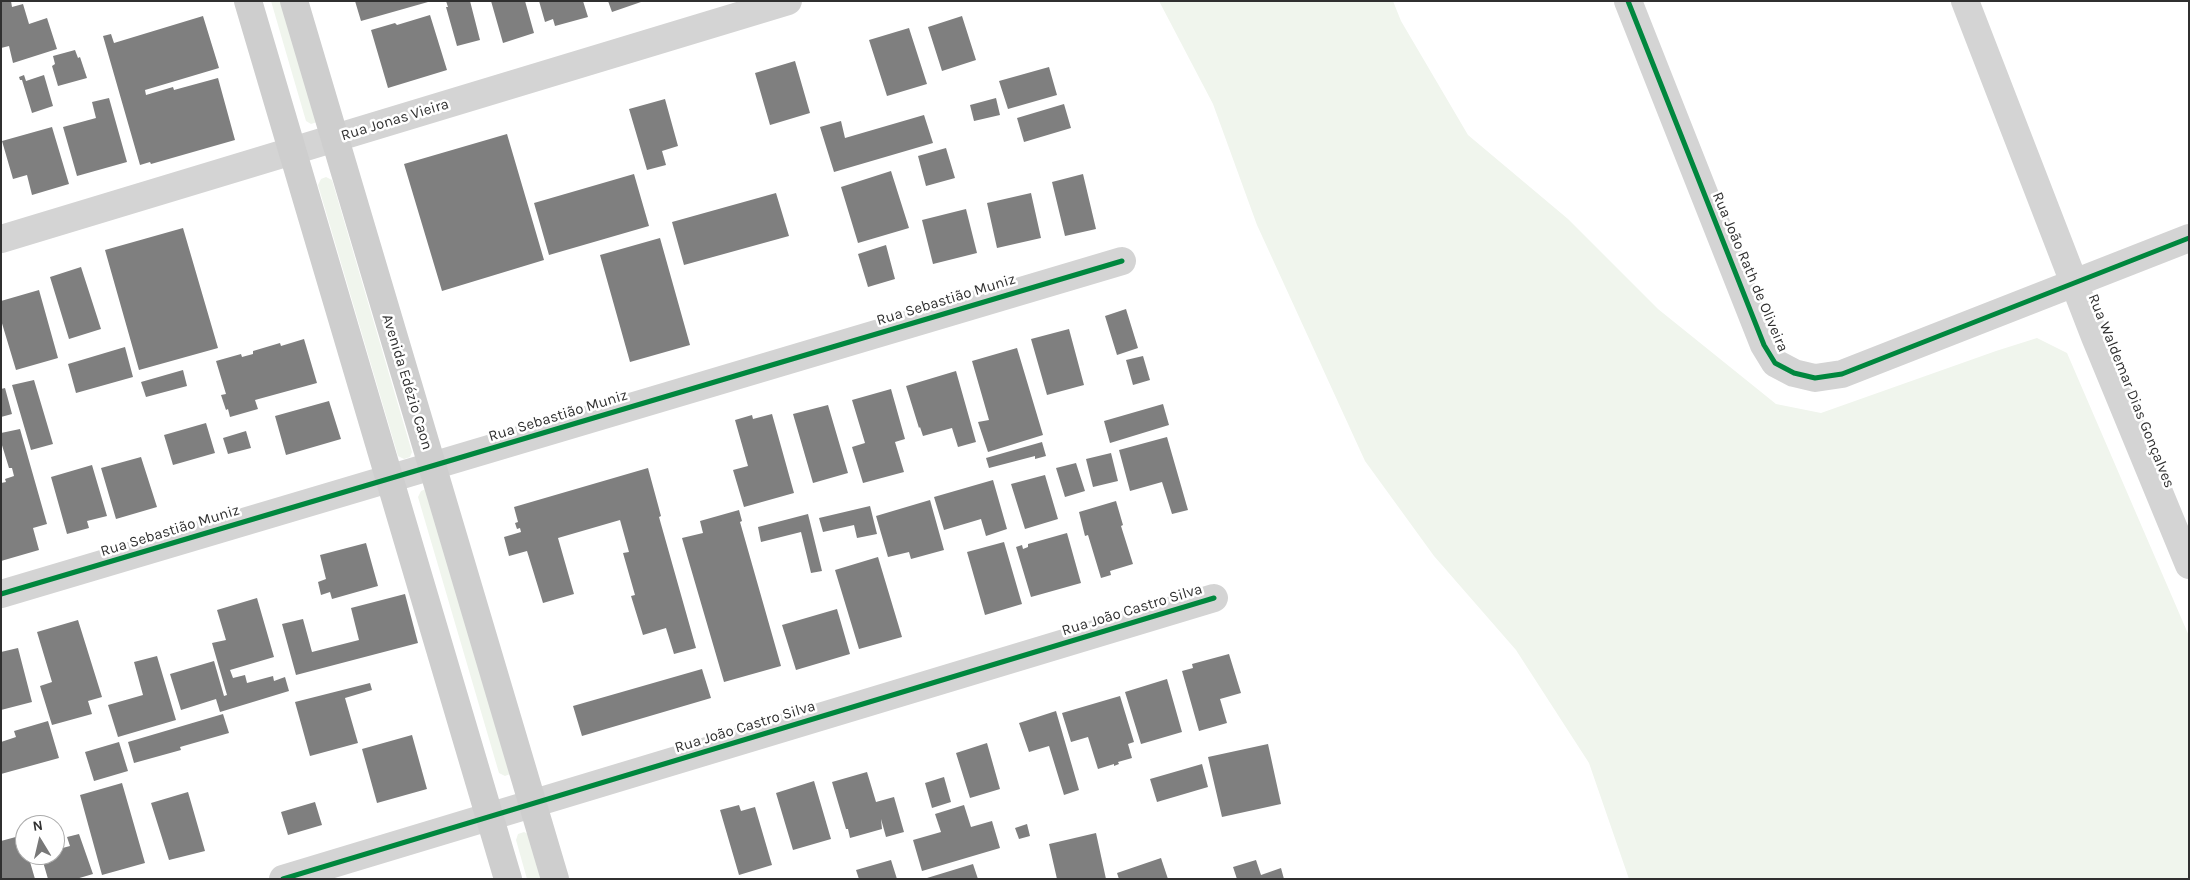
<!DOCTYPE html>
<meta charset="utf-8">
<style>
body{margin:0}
#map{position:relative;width:2190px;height:880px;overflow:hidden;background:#fff;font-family:Karla,sans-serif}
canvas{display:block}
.frame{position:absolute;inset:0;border:2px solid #303030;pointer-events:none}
.north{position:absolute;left:15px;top:815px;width:50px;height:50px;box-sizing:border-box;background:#fff;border:1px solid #acacac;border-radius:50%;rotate:351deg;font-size:14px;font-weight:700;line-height:20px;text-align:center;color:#303030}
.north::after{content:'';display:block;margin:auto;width:18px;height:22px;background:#787878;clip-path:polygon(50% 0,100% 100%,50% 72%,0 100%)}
</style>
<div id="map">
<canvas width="2190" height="880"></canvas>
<div class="frame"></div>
<div class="north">N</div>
</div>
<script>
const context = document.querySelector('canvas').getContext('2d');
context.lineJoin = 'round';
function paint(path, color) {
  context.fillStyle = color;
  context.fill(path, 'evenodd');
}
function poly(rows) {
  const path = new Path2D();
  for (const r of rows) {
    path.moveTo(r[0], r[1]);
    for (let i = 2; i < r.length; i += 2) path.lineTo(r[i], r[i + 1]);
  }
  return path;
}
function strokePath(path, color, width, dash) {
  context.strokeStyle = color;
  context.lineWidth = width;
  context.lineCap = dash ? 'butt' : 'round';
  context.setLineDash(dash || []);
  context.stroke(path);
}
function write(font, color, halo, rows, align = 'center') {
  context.font = font + ' Karla,sans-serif';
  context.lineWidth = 5;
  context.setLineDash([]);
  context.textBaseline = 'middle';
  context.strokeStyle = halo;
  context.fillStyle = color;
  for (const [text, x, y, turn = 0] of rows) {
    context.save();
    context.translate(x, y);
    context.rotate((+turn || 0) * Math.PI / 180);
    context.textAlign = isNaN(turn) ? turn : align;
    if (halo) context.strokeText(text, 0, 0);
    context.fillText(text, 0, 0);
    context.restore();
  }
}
paint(poly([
 [271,1,286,1,317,122,311,124,306,121],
 [1159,1,1393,1,1401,21,1468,135,1568,219,1658,309,1776,404,1821,413,1996,351,2037,338,2067,353,2189,636,2189,879,1629,879,1589,763,1516,650,1434,556,1365,461,1257,225,1213,104],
 [326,177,332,180,412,452,410,457,404,459,398,456,318,185,321,179],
 [426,489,510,774,505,776,499,773,418,497,421,491],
 [524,832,530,835,543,879,527,879,516,840,518,834]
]), '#f0f5ed');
paint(poly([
 [1,1,11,1,12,7,23,4,29,24,47,18,57,49,13,63,9,46,1,48],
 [355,1,427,1,428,2,361,21],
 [446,1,470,1,480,40,457,46,446,7,448,7],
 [491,1,525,1,534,33,503,43],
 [539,1,583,1,588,17,555,26,553,19,545,22],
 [608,1,641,1,641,2,612,12],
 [430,15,447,70,388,88,371,30,395,23,397,25],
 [203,16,219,68,145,90,146,95,173,87,174,90,218,78,235,140,151,164,150,162,140,165,103,36,111,34,114,43],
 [962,16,976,60,942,71,928,27],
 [909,28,927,84,887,96,869,40],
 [75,50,78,58,80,57,87,78,58,86,52,66,55,64,53,56],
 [795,61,810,113,770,125,755,73],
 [1049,67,1057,95,1008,109,999,81],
 [24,75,26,81,44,75,53,106,32,113,22,80,20,80,19,77],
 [109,98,127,162,77,176,63,127,96,118,92,102],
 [996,98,1000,115,974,121,970,105],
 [665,99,678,146,662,151,666,165,647,170,629,109],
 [1064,104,1071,128,1024,142,1017,118],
 [924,115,933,143,834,172,820,127,841,121,845,138],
 [52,127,69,184,32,195,27,175,13,179,2,141],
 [507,134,544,260,442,291,404,164],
 [946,148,955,178,926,186,918,156],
 [891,171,909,228,858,243,841,187],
 [634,174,649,226,549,255,534,203],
 [1083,174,1096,229,1065,236,1052,182],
 [776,193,789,236,684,265,672,222],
 [1031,193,1041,238,997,248,987,203],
 [966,209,977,253,933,264,922,220],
 [183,228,218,348,139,370,105,250],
 [660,238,690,345,630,362,600,255],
 [886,245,895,279,868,287,858,254],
 [81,267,101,329,69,339,50,277],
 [39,290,58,358,16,370,1,320,1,301],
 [1126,309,1138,348,1117,355,1105,316],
 [1069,329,1084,385,1047,395,1031,339],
 [304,339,317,383,255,400,258,409,230,417,228,409,226,410,221,395,226,394,216,361,241,354,242,357,253,354,253,351,280,343,281,346],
 [125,347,133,377,76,393,68,364],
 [1017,348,1043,435,988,452,978,422,989,420,972,361],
 [1143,356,1150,380,1133,385,1126,360],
 [183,370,187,386,146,397,141,382],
 [956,371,976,442,958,447,952,428,923,436,920,427,919,428,906,386],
 [34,380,53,444,31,450,12,385],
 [5,388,12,414,1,417,1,389],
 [891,389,905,439,895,442,904,472,863,483,852,447,865,443,852,400],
 [329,401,341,439,286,455,275,416],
 [1163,404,1169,425,1110,443,1104,421],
 [828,405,848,473,813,483,793,414],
 [772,414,794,493,744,507,733,470,748,466,735,420,752,415,753,419],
 [206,423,215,453,173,465,164,435],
 [20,429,47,524,33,528,39,550,1,561,1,483,6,482,5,479,14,476,12,468,9,468,1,442,1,433],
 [246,431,251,448,228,454,223,438],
 [1167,437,1188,510,1172,514,1162,482,1130,491,1119,450],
 [1042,442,1046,456,1035,459,1035,456,989,468,986,458],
 [1111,453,1118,481,1093,487,1086,459],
 [141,457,157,507,116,519,101,468],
 [1076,463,1085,491,1065,497,1056,468],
 [92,465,107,516,87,521,89,528,67,534,51,477],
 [648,468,661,516,659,517,696,648,674,654,666,628,643,635,631,596,635,595,623,553,629,552,620,520,558,538,574,594,543,603,527,551,509,556,504,537,521,532,520,528,517,529,515,523,518,522,514,507],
 [1045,475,1058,519,1025,529,1011,484],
 [993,480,1007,529,986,536,981,519,944,530,934,497],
 [930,500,944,550,911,559,909,552,888,557,876,516],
 [1116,501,1123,525,1121,526,1133,564,1110,571,1111,575,1101,578,1088,535,1085,536,1079,512],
 [870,506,877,534,857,538,854,525,823,532,819,518],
 [739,510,742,521,740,522,781,666,724,682,682,538,703,533,700,521],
 [808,514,822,571,811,573,801,532,761,542,758,527],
 [1067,533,1081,583,1031,597,1016,547,1022,545,1023,549,1028,547,1028,544],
 [1004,542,1022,604,985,615,967,552],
 [366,543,378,586,332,599,330,592,321,595,318,582,326,579,320,555],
 [878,557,902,637,859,649,835,570],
 [405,594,418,643,296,675,282,624,303,619,312,652,359,640,351,608],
 [257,598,274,657,230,670,233,678,245,675,247,683,273,676,274,681,285,677,289,691,220,712,216,699,181,710,170,674,214,661,224,696,227,695,212,643,226,640,217,610],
 [837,609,850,654,796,670,782,625],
 [78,620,102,697,88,701,92,714,52,725,40,686,52,682,37,632],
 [18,648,32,702,1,710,1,652],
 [1229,654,1241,693,1220,699,1227,723,1199,731,1182,671,1193,668,1192,664],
 [157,656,176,720,118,737,108,705,143,695,134,662],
 [702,669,711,698,582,736,573,706],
 [1167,679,1182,732,1141,744,1125,692],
 [370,683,372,690,345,698,358,743,310,756,295,702],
 [1120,696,1134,742,1128,744,1132,758,1118,762,1119,764,1114,766,1114,764,1098,769,1088,737,1071,742,1062,713],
 [1056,711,1079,790,1064,795,1049,746,1029,752,1019,723],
 [223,714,229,733,180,747,181,750,134,763,128,742],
 [48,721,59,758,1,774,1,742,16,737,14,731],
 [412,735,427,789,377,803,362,749],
 [119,742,128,771,94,781,85,752],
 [987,743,1000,789,970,798,956,753],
 [1268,744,1281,804,1222,817,1208,757],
 [1202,764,1208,787,1157,802,1150,779],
 [867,772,876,802,894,797,904,832,886,837,881,819,882,829,850,838,848,829,846,829,832,782],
 [944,777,951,802,932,808,925,783],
 [814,781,831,839,793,850,776,793],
 [122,783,145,863,102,875,80,795],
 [188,792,205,851,169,860,151,803],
 [315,802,322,825,288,835,281,812],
 [739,805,741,811,755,807,772,865,739,875,720,810],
 [964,805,971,827,992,821,1000,848,922,871,913,840,941,832,935,814],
 [1027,824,1030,836,1019,839,1015,828],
 [1096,833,1106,879,1057,879,1049,844],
 [79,834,93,874,76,879,48,879,41,855,55,855,55,850,70,846,67,837],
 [23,835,25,855,28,855,35,879,1,879,1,841],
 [1161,858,1168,879,1119,879,1117,873],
 [891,860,897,879,859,879,856,870],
 [1256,860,1261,875,1281,868,1284,879,1237,879,1233,867],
 [973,864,978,879,927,879,927,878]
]), '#7f7f7f');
strokePath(poly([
 [1628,1,1764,345,1775,363,1794,373,1815,378,1842,374,2189,238],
 [1965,1,2095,337,2189,565],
 [1,239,788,1],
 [1,594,1122,261],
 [283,879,1214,598]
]), '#d4d4d4', 28);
strokePath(poly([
 [248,1,508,879],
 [294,1,555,879]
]), '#cecece', 28);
strokePath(poly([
 [1628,1,1764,345,1775,363,1794,373,1815,378,1842,374,2189,238],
 [1,594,1122,261],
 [283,879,1214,598]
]), '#00873e', 5);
write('15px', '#303030', '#fff', [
 ["Rua Jonas Vieira",395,120,-17],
 ["Rua João Rath de Oliveira",1750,272,67],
 ["Rua Sebastião Muniz",946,300,-17],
 ["Avenida Edézio Caon",407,382,73],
 ["Rua Waldemar Dias Gonçalves",2131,391,68],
 ["Rua Sebastião Muniz",558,416,-17],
 ["Rua Sebastião Muniz",170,531,-17],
 ["Rua João Castro Silva",1132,610,-17],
 ["Rua João Castro Silva",745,727,-17]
]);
</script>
